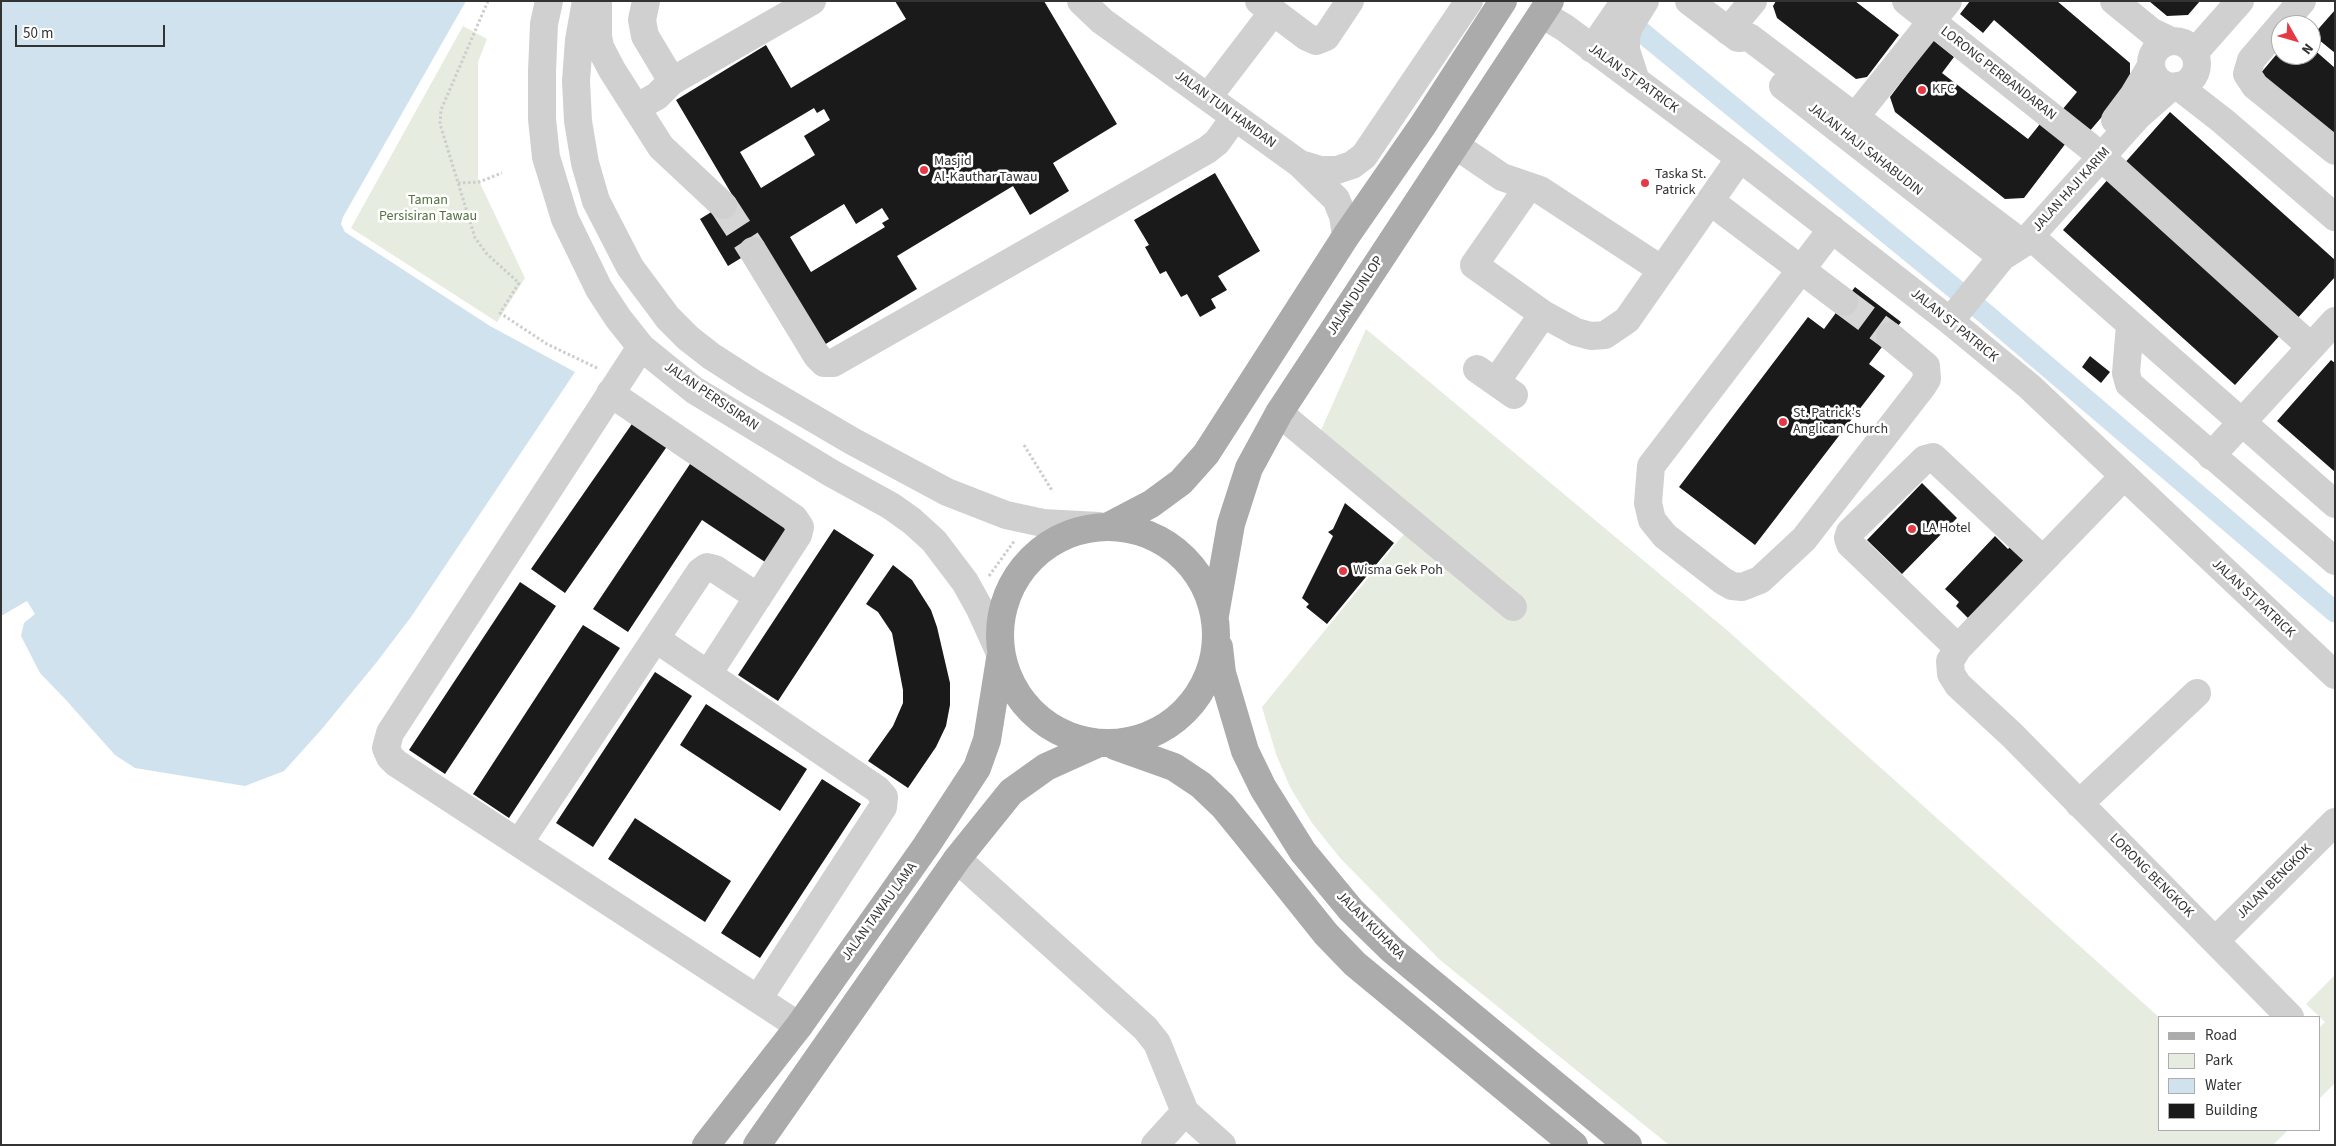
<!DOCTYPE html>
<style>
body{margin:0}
#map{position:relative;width:2336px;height:1146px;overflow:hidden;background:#fff;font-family:"Source Sans 3",sans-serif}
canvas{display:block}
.frame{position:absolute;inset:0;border:2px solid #333;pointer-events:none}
.legend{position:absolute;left:2158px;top:1016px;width:162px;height:115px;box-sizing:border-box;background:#fff;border:1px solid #adadad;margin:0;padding:6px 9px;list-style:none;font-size:15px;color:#333}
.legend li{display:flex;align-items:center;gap:10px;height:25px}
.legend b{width:25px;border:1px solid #adadad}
.north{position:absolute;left:2271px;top:15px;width:50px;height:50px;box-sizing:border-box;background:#fff;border:1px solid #adadad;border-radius:50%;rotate:128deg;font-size:14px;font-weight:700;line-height:20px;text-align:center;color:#333}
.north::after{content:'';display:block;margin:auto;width:18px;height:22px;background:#e63946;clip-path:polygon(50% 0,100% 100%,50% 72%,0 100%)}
.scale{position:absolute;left:15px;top:25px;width:150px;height:22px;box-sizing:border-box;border:2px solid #333;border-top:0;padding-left:6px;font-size:15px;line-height:18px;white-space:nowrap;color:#333;-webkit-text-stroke:4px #fff;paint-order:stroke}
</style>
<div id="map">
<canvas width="2336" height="1146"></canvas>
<div class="frame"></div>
<ul class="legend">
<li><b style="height:6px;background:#ababab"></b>Road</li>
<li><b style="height:14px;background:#e6ecdf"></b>Park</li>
<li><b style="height:14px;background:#cfe2ee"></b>Water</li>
<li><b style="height:14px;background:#1a1a1a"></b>Building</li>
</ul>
<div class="north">N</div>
<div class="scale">50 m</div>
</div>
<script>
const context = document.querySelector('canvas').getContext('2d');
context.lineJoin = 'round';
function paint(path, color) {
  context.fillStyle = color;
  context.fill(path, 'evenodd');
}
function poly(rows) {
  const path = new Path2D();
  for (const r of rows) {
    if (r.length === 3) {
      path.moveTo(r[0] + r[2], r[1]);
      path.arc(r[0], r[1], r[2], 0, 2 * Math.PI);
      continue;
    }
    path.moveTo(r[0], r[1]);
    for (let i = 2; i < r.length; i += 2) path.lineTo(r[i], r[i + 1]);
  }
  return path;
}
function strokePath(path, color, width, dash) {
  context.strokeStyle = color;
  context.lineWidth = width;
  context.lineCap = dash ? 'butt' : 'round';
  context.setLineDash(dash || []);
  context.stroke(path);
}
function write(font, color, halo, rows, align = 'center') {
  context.font = font + ' "Source Sans 3",sans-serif';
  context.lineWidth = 5;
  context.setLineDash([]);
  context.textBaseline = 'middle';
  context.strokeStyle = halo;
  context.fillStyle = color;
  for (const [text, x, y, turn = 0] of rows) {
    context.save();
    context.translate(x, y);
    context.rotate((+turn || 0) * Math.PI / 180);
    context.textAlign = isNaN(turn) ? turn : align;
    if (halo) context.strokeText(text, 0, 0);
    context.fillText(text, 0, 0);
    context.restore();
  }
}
paint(poly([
 [463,26,487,39,478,62,478,179,525,278,497,322,351,228],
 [1366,329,1728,631,2160,1018,2160,1130,2288,1130,2273,1145,1669,1145,1440,960,1341,859,1312,823,1290,787,1276,754,1262,707,1409,528,1318,437],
 [2335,975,2335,1083,2320,1098,2320,1027,2325,1022,2306,1004]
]), '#e6ecdf');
paint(poly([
 [1,1,466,1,343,217,341,224,345,232,490,326,575,372,411,617,376,663,321,730,284,771,245,786,135,768,115,755,66,700,40,673,21,636,24,623,35,614,27,601,1,616]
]), '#cfe2ee');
strokePath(poly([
 [1639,30,1987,315,2335,612]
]), '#cfe2ee', 21);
paint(poly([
 [895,1,1044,1,1117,124,1053,163,1069,191,1030,215,1013,186,897,256,917,289,824,345,764,244,728,266,700,219,734,198,676,100,766,45,791,88,906,19],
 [814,108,817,113,824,109,830,120,804,136,815,155,761,188,740,152],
 [844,204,856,224,882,208,889,219,882,223,885,227,811,272,790,237],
 [1776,1,1855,1,1899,35,1867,77,1856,79,1777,18,1773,6],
 [1970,1,2057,1,2130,63,2130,84,2088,133,2062,110,2077,92,1994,20,1983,33,1960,14],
 [2149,1,2200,1,2188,15,2167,16],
 [2335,10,2335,53,2313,35],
 [1933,40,1954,57,1942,73,2028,139,2040,124,2066,143,2024,198,2005,199,1895,112,1890,97],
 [2311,47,2335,68,2335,139,2260,74,2281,49,2281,55,2311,55],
 [2170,112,2335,260,2335,277,2295,321,2122,166],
 [1215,173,1260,251,1218,276,1227,290,1211,299,1216,308,1200,317,1187,294,1181,297,1166,271,1160,274,1145,247,1149,245,1134,220],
 [2110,177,2282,333,2235,385,2063,230],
 [1855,287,1901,322,1869,364,1885,376,1755,545,1679,487,1808,317,1824,329],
 [2090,356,2110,372,2101,383,2082,367],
 [2331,360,2335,363,2335,472,2277,421],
 [634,421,668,445,565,593,531,569],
 [692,461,790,525,765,562,702,520,628,632,593,609],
 [1922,483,1957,518,1902,574,1867,540],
 [1345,503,1394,543,1327,624,1306,607,1309,604,1302,598,1333,536,1328,532,1333,529],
 [834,529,874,555,778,701,738,675],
 [1995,536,2008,549,2011,546,2025,560,1969,619,1956,606,1959,602,1945,589],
 [893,565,912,580,931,610,937,627,950,683,950,705,946,726,936,747,908,788,868,761,893,726,903,703,903,690,892,633,878,612,866,604],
 [520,582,556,606,445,774,409,750],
 [583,625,620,648,509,818,473,794],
 [655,672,692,696,593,847,556,823],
 [706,704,807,769,780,811,680,745],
 [822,779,861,804,760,958,721,933],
 [635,818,731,881,705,922,608,859]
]), '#1a1a1a');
strokePath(poly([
 [723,205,753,251],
 [1844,302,1890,336]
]), '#d6d6d6', 28, [28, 14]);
strokePath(poly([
 [488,1,441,110,440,124,475,238,487,254,519,283,500,313,547,344,599,369],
 [458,183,479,182,502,173],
 [1024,445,1053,492],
 [989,576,1015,540]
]), '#cdcdcd', 3, [2.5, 2.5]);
strokePath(poly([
 [549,1,544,24,542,71,542,119,546,157,565,219,599,289,618,318,641,347,694,390,831,473,891,506,912,521,934,541,965,582,980,609,1000,653],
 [586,1,579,40,576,81,578,121,585,163,596,201,630,267,668,318,688,338,711,356,753,383,852,441,947,492,1006,515,1043,523,1099,526],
 [646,1,642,20,645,36,672,81],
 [1081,1,1102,21,1300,164,1336,199,1343,216,1346,236],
 [1259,1,1307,37,1316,41,1326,37,1350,1],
 [1689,1,1738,38,1749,37,2011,235],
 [1906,1,2090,147],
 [2114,1,2152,32,2171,41],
 [598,3,598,36,600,47,612,70,661,147,723,205],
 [1542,14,1565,28,1740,158,1950,321,2030,387,2335,675],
 [2281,25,2251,60,2247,74,2255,86,2335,151],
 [2281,25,2302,1],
 [1728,31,1753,1],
 [2174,64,23],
 [1592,49,1625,1],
 [2194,53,2240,1],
 [1636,81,1626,50,1626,37,1629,27,1645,1],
 [1783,86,2002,257],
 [2178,86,2223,121,2335,217],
 [1208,97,1273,12],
 [636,108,657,96,672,81,812,1],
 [1855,117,1948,1],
 [2115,120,2133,96,2151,66],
 [1455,145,1502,177,1540,190,1662,270],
 [2101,157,2311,347],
 [1300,164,1320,170,1337,170,1352,165,1364,156,1469,1],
 [1529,186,1474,265,1543,314,1576,332,1591,336,1605,335,1627,320,1740,158],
 [1710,201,1844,302],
 [1832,229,1651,466,1648,503,1652,520,1665,536,1723,581,1732,586,1742,587,1760,580,1804,539,1922,387,1927,379,1926,366,1890,336],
 [2030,236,2335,504],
 [753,251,817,356,824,363,833,363,1207,150,1217,142,1235,117],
 [1950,321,2002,257,2024,243,2138,116,2171,87],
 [2130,325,2126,373,2129,384,2335,561],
 [641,347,390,733,386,748,390,757,396,763,799,1026],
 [1477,369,1514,395],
 [1496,382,1543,314],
 [610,393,794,518,800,527,798,535,708,674],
 [1279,413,1513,607],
 [2211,456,2335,321],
 [2124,476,1958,648,1950,661,1951,674,1958,685,2012,735,2290,1017],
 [656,639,877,789,884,797,883,807,758,999],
 [1958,648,1850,544,1848,538,1850,532,1925,459,1933,457,2043,560],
 [2079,804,2197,693],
 [519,843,700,572,707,567,715,569,758,597],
 [957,859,1145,1028,1157,1043,1185,1112,1222,1145],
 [2215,941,2335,822],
 [1155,1145,1185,1112]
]), '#d0d0d0', 28);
strokePath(poly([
 [1109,526,1151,504,1181,482,1206,454,1346,236,1423,125,1503,1],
 [1108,635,108],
 [1215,615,1231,524,1249,468,1279,413,1550,1],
 [1219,647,1222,673,1245,751,1263,788,1303,852,1351,910,1392,950,1628,1145],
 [1115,746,1174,767,1201,785,1223,806,1245,833,1326,934,1355,964,1574,1145],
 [706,1145,799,1026,926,846,977,768,987,740,1000,659],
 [757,1145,957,859,1011,792,1046,767,1097,744]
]), '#ababab', 28);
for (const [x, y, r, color] of [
 [1922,90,5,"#e63946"],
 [924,170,5,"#e63946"],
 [1645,183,5,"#e63946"],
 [1783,422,5,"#e63946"],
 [1912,529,5,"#e63946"],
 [1343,571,5,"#e63946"]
]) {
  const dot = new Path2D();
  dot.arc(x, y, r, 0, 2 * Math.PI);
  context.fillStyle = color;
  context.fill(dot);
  strokePath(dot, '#fff', 2);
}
write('14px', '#333', '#fff', [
 ["LORONG PERBANDARAN",1998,74,38],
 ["JALAN ST PATRICK",1633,79,36],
 ["JALAN TUN HAMDAN",1225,110,36],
 ["JALAN HAJI SAHABUDIN",1865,150,38],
 ["JALAN HAJI KARIM",2072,190,-48],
 ["JALAN DUNLOP",1356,296,-57],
 ["JALAN ST PATRICK",1954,326,39],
 ["JALAN PERSISIRAN",711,397,34],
 ["JALAN ST PATRICK",2253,599,43],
 ["LORONG BENGKOK",2151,876,45],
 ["JALAN BENGKOK",2275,882,-45],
 ["JALAN TAWAU LAMA",880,912,-54],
 ["JALAN KUHARA",1370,926,45]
]);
write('14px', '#333', '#fff', [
 ["KFC",1932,90],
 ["Masjid",934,162],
 ["Al-Kauthar Tawau",934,178],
 ["Taska St.",1655,175],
 ["Patrick",1655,191],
 ["St. Patrick's",1793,414],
 ["Anglican Church",1793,430],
 ["LA Hotel",1922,529],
 ["Wisma Gek Poh",1353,571]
], 'left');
write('14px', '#56703f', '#fff', [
 ["Taman",428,201],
 ["Persisiran Tawau",428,217]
]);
</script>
